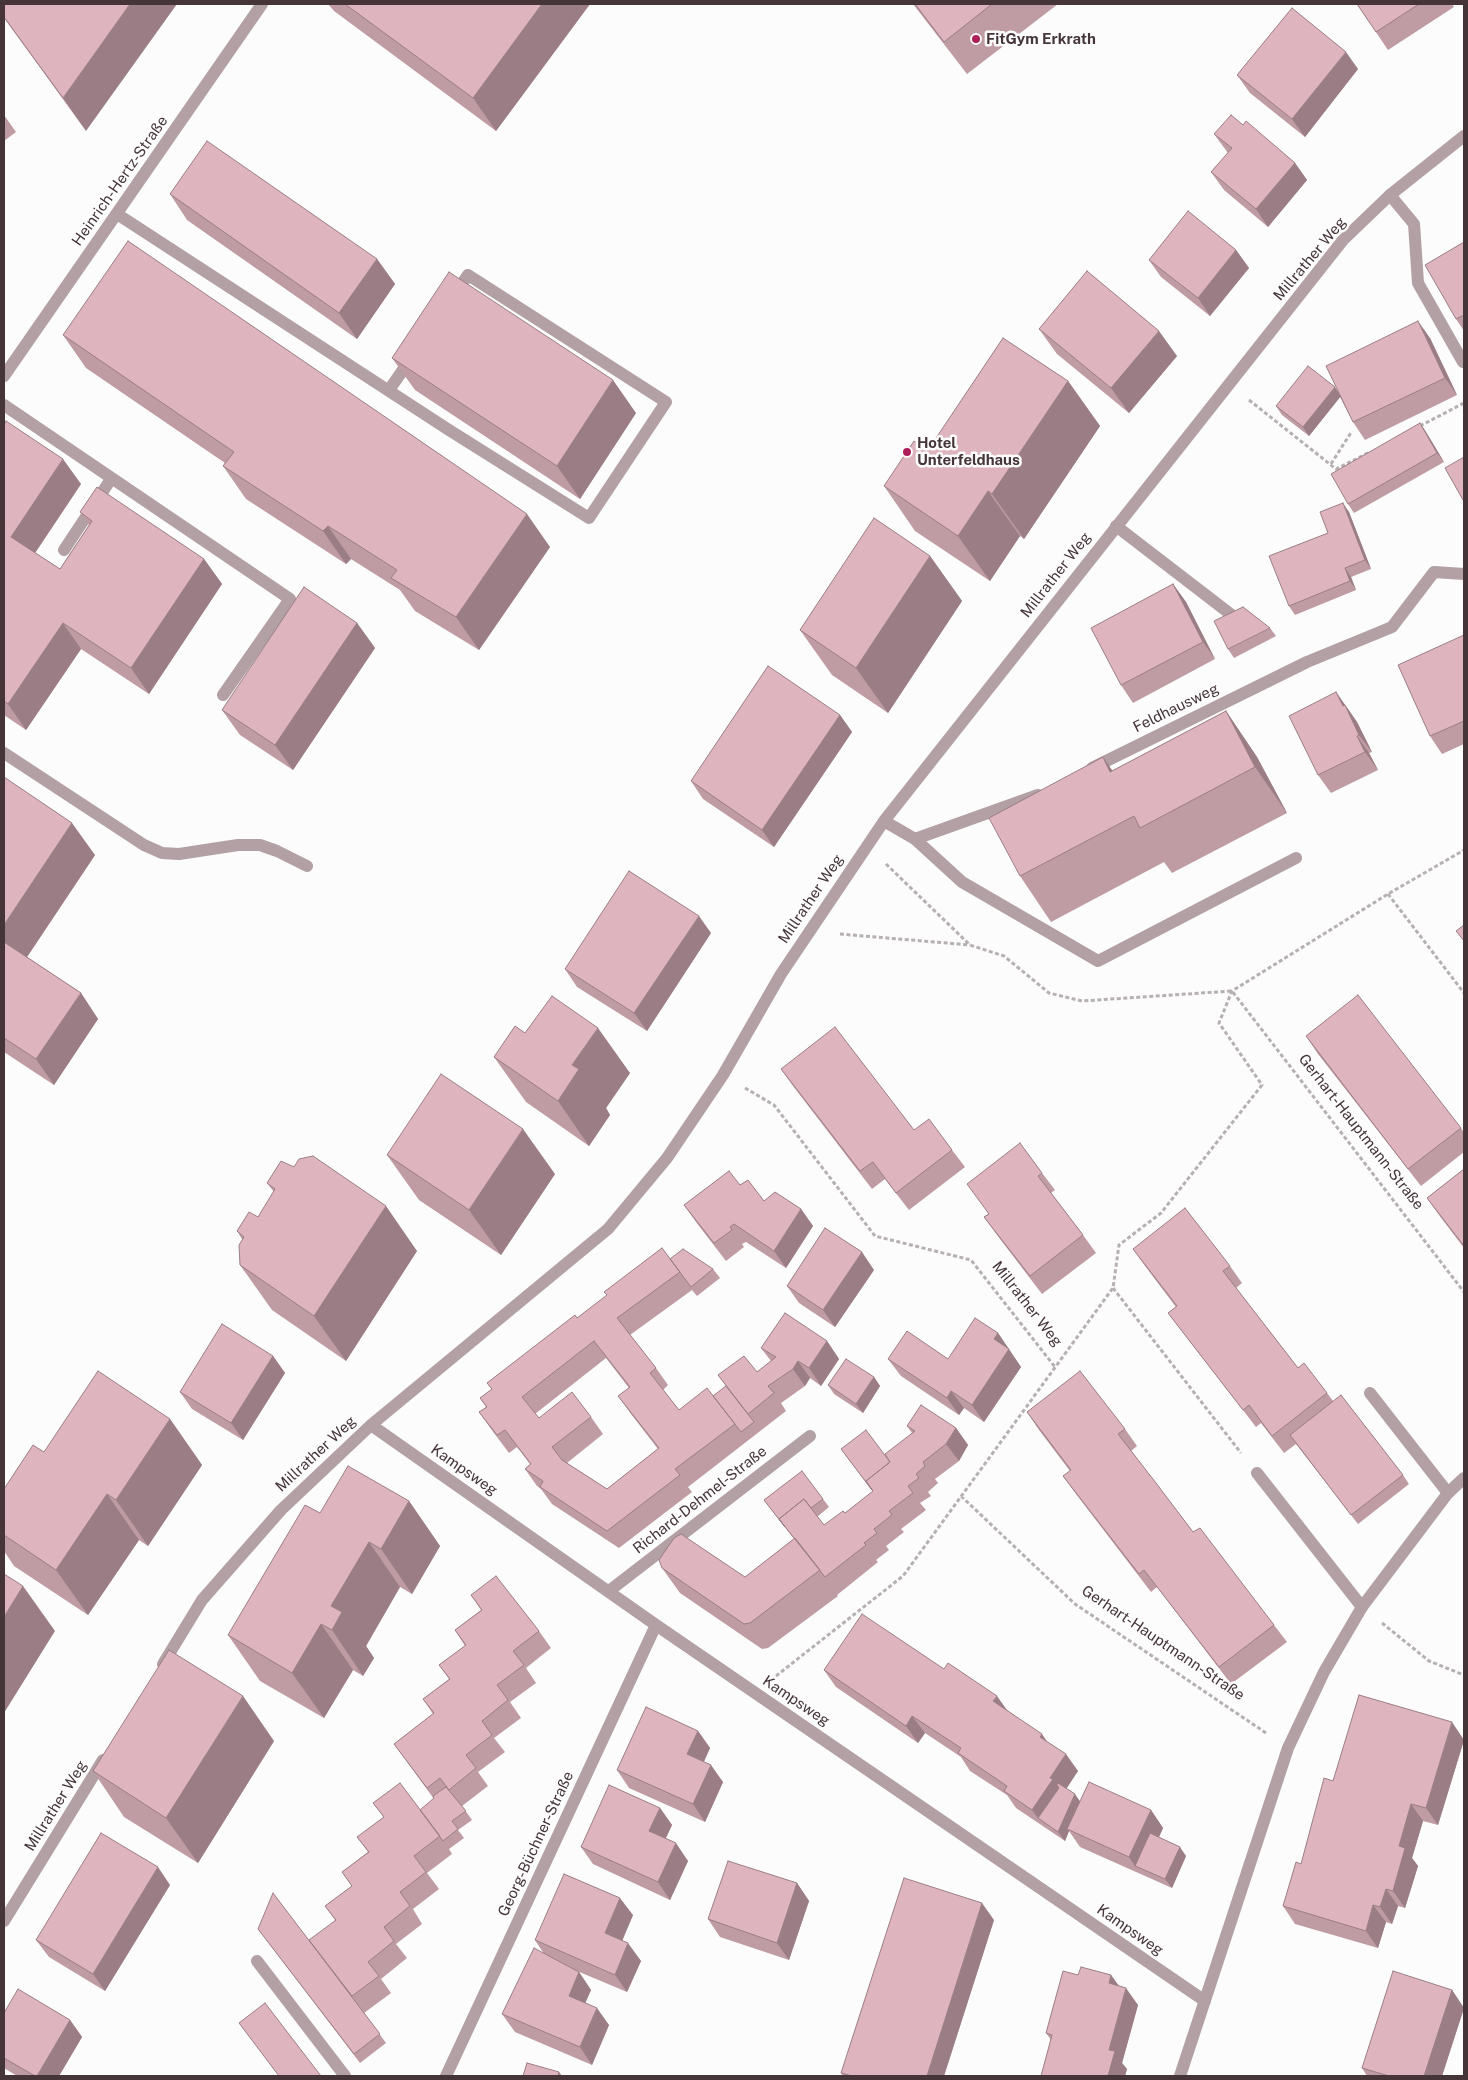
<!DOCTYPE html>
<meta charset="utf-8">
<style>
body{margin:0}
#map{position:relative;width:1468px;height:2080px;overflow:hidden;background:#fcfcfc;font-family:"Public Sans",sans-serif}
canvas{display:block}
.frame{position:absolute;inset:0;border:5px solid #453539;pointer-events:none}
</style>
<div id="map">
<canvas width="1468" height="2080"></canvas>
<div class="frame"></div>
</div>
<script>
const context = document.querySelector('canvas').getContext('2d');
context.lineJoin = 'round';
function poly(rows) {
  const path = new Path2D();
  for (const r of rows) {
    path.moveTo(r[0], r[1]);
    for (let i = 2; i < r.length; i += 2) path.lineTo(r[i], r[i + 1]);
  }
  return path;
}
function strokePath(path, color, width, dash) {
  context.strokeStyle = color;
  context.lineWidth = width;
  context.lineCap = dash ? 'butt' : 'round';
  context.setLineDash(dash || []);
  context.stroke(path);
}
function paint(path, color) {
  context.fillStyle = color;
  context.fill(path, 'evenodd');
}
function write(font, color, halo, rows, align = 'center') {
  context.font = font + ' "Public Sans",sans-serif';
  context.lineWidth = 5;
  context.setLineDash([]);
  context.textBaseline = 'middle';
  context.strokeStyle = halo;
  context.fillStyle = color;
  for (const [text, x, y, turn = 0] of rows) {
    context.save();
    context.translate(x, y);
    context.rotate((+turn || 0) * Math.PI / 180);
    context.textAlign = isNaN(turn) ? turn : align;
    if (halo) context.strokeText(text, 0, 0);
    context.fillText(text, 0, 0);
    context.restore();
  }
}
strokePath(poly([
 [1249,400,1336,469,1370,452],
 [1420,426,1464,403],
 [1331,464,1352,431],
 [886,864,970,945,1004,956,1049,993,1082,1001,1232,991,1464,1292],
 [1388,894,1464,993],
 [840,934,970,945],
 [745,1088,774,1105,875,1236,971,1260,1055,1367],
 [1113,1288,1241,1453],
 [961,1496,1075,1604,1266,1733],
 [1382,1623,1429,1661,1464,1675],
 [776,1676,903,1576,1113,1288,1119,1245,1161,1213,1262,1085,1219,1023,1232,991,1388,894,1464,850]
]), '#b6b0b1', 3, [4, 2.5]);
strokePath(poly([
 [1390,195,1414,224,1418,283,1463,362,1464,361],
 [117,214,449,430,589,518,666,402,468,275,454,295],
 [389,390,412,357],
 [4,405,290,599,223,695],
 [1116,526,1233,616],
 [64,550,111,479],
 [4,753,144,845,162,853,179,854,238,845,260,845,277,851,307,866],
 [915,839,962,882,1098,961,1296,858],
 [1370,1393,1448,1493],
 [1257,1473,1362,1607],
 [257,1961,345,2076]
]), '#b2a0a4', 12);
strokePath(poly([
 [4,376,262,4],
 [1092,768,1307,662,1392,627,1434,572,1464,574],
 [884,821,915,839,1038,795],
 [371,1425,656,1625,1205,2001],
 [609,1591,810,1436],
 [163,1664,202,1600,281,1510,371,1425,608,1229,667,1158,723,1075,781,974,884,821,1343,240,1390,195,1464,136],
 [4,1921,103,1760],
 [446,2076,656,1625],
 [1180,2076,1288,1748,1324,1672,1362,1607,1448,1493,1464,1478]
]), '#b2a0a4', 12);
paint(poly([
 [4,4,86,131,4,18],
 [328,4,590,4,496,131,334,11],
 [913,4,1058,4,967,74],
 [1357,4,1452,4,1454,7,1388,50],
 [1358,69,1305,137,1250,93,1237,75],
 [4,115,16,132,4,141],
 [1214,134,1295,163,1307,180,1268,227,1224,190,1211,172,1228,153],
 [170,194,377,259,395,284,357,339,187,220],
 [1464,242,1464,331,1456,319],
 [1236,250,1249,268,1210,316,1161,277,1149,260],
 [1039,329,1177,356,1129,413,1057,354],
 [63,335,550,547,479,650,415,611,400,590,351,559,346,564,246,499,223,466,225,463,86,368],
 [1430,338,1457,395,1365,440,1353,422,1340,397,1309,436,1282,415,1276,406,1339,393],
 [392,358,636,413,580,499,415,390],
 [1068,381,1100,426,1024,539,1020,536,990,581,915,531,884,486,928,450],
 [1420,423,1426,432,1444,462,1354,513,1348,504],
 [4,425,81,484,35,553,60,569,89,525,80,512,204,559,222,584,149,694,81,649,26,730,4,715],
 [1349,512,1371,569,1351,577,1356,590,1295,615,1289,606,1328,533],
 [930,556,962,601,888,713,832,675,800,630],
 [1173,584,1186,602,1215,659,1133,703,1121,685],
 [357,623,375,648,293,770,240,735,222,710],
 [1270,628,1276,636,1234,658,1228,649],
 [1464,635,1464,744,1442,754,1430,736],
 [1336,692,1357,722,1372,752,1369,753,1378,770,1331,793,1318,775],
 [1226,711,1257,757,1287,813,1172,873,1164,862,1051,922,1020,876,1112,771],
 [840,715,852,732,774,847,703,799,691,781],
 [4,777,95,855,27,957,81,993,98,1019,54,1085,4,1052],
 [711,933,647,1031,577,987,565,969],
 [525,1033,630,1073,606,1108,610,1115,589,1146,526,1102,494,1057],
 [1306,1036,1461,1128,1464,1133,1464,1152,1421,1186,1318,1054],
 [781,1069,914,1130,952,1150,965,1167,909,1210,885,1179,872,1189,793,1086],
 [387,1155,555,1174,501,1255,419,1200],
 [1464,1169,1464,1248,1439,1215,1427,1198],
 [1042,1173,1055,1190,1051,1193,1083,1235,1096,1253,1042,1294,997,1235,984,1217],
 [267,1183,417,1251,346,1361,272,1310,240,1265,242,1239,237,1231,258,1217,274,1192],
 [740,1185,764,1201,801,1209,813,1226,786,1268,746,1242,742,1244,744,1247,726,1261,696,1222,684,1205],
 [1133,1249,1230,1266,1242,1283,1236,1288,1298,1368,1327,1393,1333,1401,1403,1475,1409,1484,1358,1524,1296,1444,1284,1453,1261,1423,1256,1427,1181,1330,1168,1313,1176,1307,1145,1266],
 [670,1259,713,1269,720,1278,697,1296,692,1290,630,1335,656,1368,668,1385,663,1390,679,1410,713,1396,726,1386,718,1375,757,1372,771,1361,761,1348,827,1341,839,1359,821,1386,810,1378,805,1386,781,1403,786,1411,688,1487,692,1492,619,1548,552,1504,541,1489,537,1486,525,1469,530,1464,517,1447,509,1453,491,1429,479,1412,486,1407,480,1398,492,1389,487,1383,577,1318],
 [606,1358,629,1388,618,1396,631,1414,658,1449,607,1489,567,1463,603,1434,591,1417,539,1418,535,1414],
 [874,1270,835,1327,799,1303,787,1286],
 [998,1333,1021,1367,984,1422,964,1408,959,1415,901,1376,888,1359,948,1359],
 [273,1356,285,1373,243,1440,192,1409,180,1392],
 [874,1377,880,1386,863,1413,834,1394,828,1385],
 [1027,1412,1125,1429,1137,1446,1131,1451,1193,1532,1274,1625,1287,1642,1231,1684,1157,1587,1151,1592,1076,1494,1063,1476,1070,1471,1039,1430],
 [170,1419,202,1465,148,1546,139,1540,88,1615,14,1566,4,1551,4,1489,44,1452],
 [907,1426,956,1428,968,1445,959,1461,935,1479,938,1483,928,1492,931,1496,920,1503,926,1510,901,1529,904,1532,886,1546,889,1550,876,1560,878,1562,837,1595,838,1596,768,1648,762,1649,680,1593,662,1568,745,1577,794,1539,764,1500,823,1499,829,1507,817,1517,824,1525,845,1513,873,1492,841,1449,890,1461,912,1433],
 [409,1501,440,1546,412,1594,400,1587,366,1646,374,1658,363,1676,353,1670,324,1718,260,1681,228,1635,320,1513],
 [471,1595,539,1631,551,1648,526,1668,536,1683,510,1702,521,1718,494,1738,505,1752,478,1772,488,1786,462,1806,472,1820,458,1830,464,1838,449,1849,452,1854,427,1873,439,1889,413,1909,422,1924,396,1944,407,1958,381,1979,391,1993,364,2013,386,2043,360,2063,258,1929,313,1946,335,1920,325,1906,352,1886,342,1872,368,1852,357,1837,384,1817,373,1803,420,1810,434,1799,394,1744,433,1714,423,1699,449,1679,439,1665,465,1646,455,1630,481,1610],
 [944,1669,1007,1710,1047,1742,1078,1771,1066,1788,1080,1801,1151,1810,1163,1828,1159,1837,1186,1856,1172,1888,1080,1847,1069,1831,1065,1841,1016,1808,1007,1795,970,1771,961,1757,925,1733,918,1743,836,1687,824,1670],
 [698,1731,710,1748,704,1762,723,1782,705,1822,629,1788,617,1770],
 [1464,1740,1438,1825,1423,1821,1412,1858,1418,1866,1405,1908,1398,1906,1392,1924,1386,1922,1378,1948,1295,1924,1283,1906,1301,1864],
 [274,1741,198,1863,124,1817,93,1771],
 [660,1808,672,1825,666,1838,688,1861,670,1900,593,1864,581,1847],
 [797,1883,809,1901,789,1960,720,1937,708,1919],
 [170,1885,105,1991,49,1957,36,1940],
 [633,1915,622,1940,641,1961,627,1992,570,1968,579,1972,591,1990,585,2003,609,2025,592,2065,515,2032,502,2014,544,1954,535,1940],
 [994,1920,944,2076,843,2076,841,2073],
 [1078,1975,1111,1975,1119,1986,1138,2005,1122,2063,1127,2069,1125,2076,1041,2076,1051,2040,1046,2033],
 [1452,1990,1464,2008,1442,2076,1367,2076,1362,2068],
 [4,2013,70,2020,82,2037,59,2076,17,2076,4,2068]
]), '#bf9ba3');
paint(poly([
 [130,4,177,4,86,131,63,98],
 [542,4,590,4,496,131,473,98],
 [1346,52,1358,69,1305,137,1292,119],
 [1295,163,1307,180,1268,227,1256,209],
 [1236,250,1249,268,1210,316,1198,298],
 [377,259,395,284,357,339,339,313],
 [1418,321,1430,338,1457,395,1445,378],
 [1159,331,1177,356,1129,413,1111,388],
 [613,380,636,413,580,499,557,466],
 [1068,381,1100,426,1024,539,992,494],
 [1335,387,1341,396,1309,436,1303,427],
 [1420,423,1426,432,1444,462,1437,453],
 [63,459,81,484,29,562,11,537],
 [988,491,1020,536,990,581,958,536],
 [1343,503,1349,512,1371,569,1365,560],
 [527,514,550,547,479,650,456,617],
 [328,526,351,559,346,564,323,531],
 [930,556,962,601,888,713,856,668],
 [204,559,222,584,149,694,131,668],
 [1345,568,1351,577,1356,590,1350,581],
 [1173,584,1186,602,1215,659,1203,642],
 [63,623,81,649,26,730,8,704],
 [357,623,375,648,293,770,275,745],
 [1336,692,1357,722,1372,752,1359,735,1343,706],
 [1226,711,1257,757,1287,813,1255,767],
 [840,715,852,732,774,847,762,830],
 [1357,736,1369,753,1378,770,1365,752],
 [1103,757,1135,803,1110,772],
 [72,823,95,855,21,966,4,942,4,925],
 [699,916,711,933,647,1031,634,1013],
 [81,993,98,1019,54,1085,36,1059],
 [598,1028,630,1073,606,1108,610,1115,589,1146,558,1101,572,1065],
 [523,1129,555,1174,501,1255,469,1210],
 [386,1206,417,1251,346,1361,314,1316],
 [801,1209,813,1226,786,1268,774,1251],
 [862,1252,874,1270,835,1327,823,1310],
 [998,1333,1021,1367,984,1422,972,1405,994,1339],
 [827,1341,839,1359,821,1386,809,1368],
 [273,1356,285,1373,243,1440,231,1423],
 [798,1361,810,1378,805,1386,793,1369],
 [874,1377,880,1386,863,1413,856,1404],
 [951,1391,964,1408,959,1415,947,1398],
 [170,1419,202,1465,148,1546,116,1500],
 [956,1428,968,1445,959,1461,946,1444],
 [107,1494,139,1540,88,1615,56,1570],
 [409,1501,440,1546,412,1594,381,1549],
 [369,1542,400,1587,366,1646,374,1658,363,1676,332,1630,331,1606],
 [23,1586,55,1631,4,1713,4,1617],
 [321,1624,353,1670,324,1718,292,1673],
 [243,1696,274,1741,198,1863,166,1818],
 [997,1696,1009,1713,993,1701],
 [912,1716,925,1733,918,1743,906,1726],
 [1452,1722,1464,1740,1438,1825,1426,1808],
 [698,1731,710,1748,699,1772,687,1754],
 [1042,1734,1054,1752,1040,1737],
 [1066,1754,1078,1771,1063,1794,1038,1818,1032,1810,1050,1778],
 [711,1765,723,1782,705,1822,693,1804],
 [1075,1794,1081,1803,1067,1829,1069,1831,1065,1841,1058,1832],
 [1411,1804,1423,1821,1412,1858,1418,1866,1405,1908,1393,1891,1399,1846],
 [660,1808,672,1825,661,1848,649,1831],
 [1151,1810,1163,1828,1144,1870,1135,1866,1129,1857],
 [676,1843,688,1861,670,1900,658,1882],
 [1180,1847,1186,1856,1172,1888,1165,1879],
 [158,1867,170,1885,105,1991,93,1974],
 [797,1883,809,1901,789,1960,777,1943],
 [1386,1889,1398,1906,1392,1924,1380,1907],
 [620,1898,633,1915,618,1951,605,1933],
 [982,1903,994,1920,944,2076,927,2076],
 [1373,1905,1386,1922,1378,1948,1366,1931],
 [628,1943,641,1961,627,1992,615,1975],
 [579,1972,591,1990,581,2013,569,1996],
 [1111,1975,1123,1992,1109,1983],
 [1126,1988,1138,2005,1122,2063,1127,2069,1125,2076,1108,2076,1109,2050],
 [1452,1990,1464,2008,1442,2076,1424,2076],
 [597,2008,609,2025,592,2065,580,2047],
 [70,2020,82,2037,59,2076,37,2076],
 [559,2072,562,2076,558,2076]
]), '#9b7e85');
const building = poly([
 [4,4,130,4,63,98,4,17,4,4],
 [345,4,542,4,473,98,345,4],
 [915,4,992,4,944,42,915,4],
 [1357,4,1419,4,1376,32,1357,4],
 [1292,8,1346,52,1292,119,1237,75,1292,8],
 [1231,115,1243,125,1246,121,1295,163,1256,209,1211,172,1232,148,1214,134,1231,115],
 [207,141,377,259,339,313,170,194,207,141],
 [1188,211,1236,250,1198,298,1149,260,1188,211],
 [128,241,527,514,456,617,391,578,397,570,328,526,323,531,223,466,234,452,63,335,128,241],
 [1464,242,1464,315,1456,319,1425,265,1464,242],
 [1087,271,1159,331,1111,388,1039,329,1087,271],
 [449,272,613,380,557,466,392,358,449,272],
 [1418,321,1445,378,1353,422,1326,366,1418,321],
 [1003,338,1068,381,992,494,988,491,958,536,884,486,914,441,928,450,1003,338],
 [1308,366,1335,387,1303,427,1276,406,1308,366],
 [6,421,63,459,11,537,60,569,92,521,80,512,97,487,204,559,131,668,63,623,8,704,4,701,4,425,6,421],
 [1420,423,1437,453,1348,504,1331,474,1420,423],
 [1464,457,1464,499,1463,500,1445,468,1464,457],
 [1343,503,1365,560,1345,568,1350,581,1289,606,1269,556,1328,533,1320,512,1343,503],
 [874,518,930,556,856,668,800,630,874,518],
 [1173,584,1203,642,1121,685,1091,628,1173,584],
 [304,587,357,623,275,745,222,710,304,587],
 [1243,607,1270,628,1228,649,1214,621,1243,607],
 [1464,635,1464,721,1430,736,1398,665,1464,635],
 [768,666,840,715,762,830,691,781,768,666],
 [1336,692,1343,706,1345,705,1359,735,1357,736,1365,752,1318,775,1289,716,1336,692],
 [1226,711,1255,767,1140,828,1134,816,1020,876,989,818,1103,757,1110,772,1226,711],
 [4,777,72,823,4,925,4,777],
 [629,871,699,916,634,1013,565,969,629,871],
 [1464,925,1464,941,1456,931,1464,925],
 [4,942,81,993,36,1059,4,1038,4,942],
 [1358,995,1461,1128,1408,1169,1306,1036,1358,995],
 [552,996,598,1028,572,1065,579,1069,558,1101,494,1057,515,1026,525,1033,552,996],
 [835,1027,914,1130,929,1119,952,1150,896,1193,873,1162,860,1171,781,1069,835,1027],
 [441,1074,523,1129,469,1210,387,1155,441,1074],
 [1020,1143,1042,1173,1038,1176,1083,1235,1030,1276,984,1217,989,1214,967,1184,1020,1143],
 [313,1156,386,1206,314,1316,240,1265,239,1245,244,1237,237,1231,249,1212,258,1217,275,1189,267,1183,281,1161,294,1167,299,1159,313,1156],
 [1464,1169,1464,1246,1427,1198,1464,1169],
 [729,1171,740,1185,748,1180,764,1201,775,1192,801,1209,774,1251,734,1224,730,1227,732,1230,714,1243,684,1205,729,1171],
 [1185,1208,1230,1266,1223,1271,1298,1368,1304,1363,1327,1393,1272,1436,1249,1405,1243,1410,1168,1313,1177,1306,1133,1249,1185,1208],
 [825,1228,862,1252,823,1310,787,1286,825,1228],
 [662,1248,680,1272,617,1318,656,1368,650,1373,679,1410,707,1388,735,1424,675,1469,680,1475,607,1531,540,1487,543,1481,525,1469,531,1464,505,1430,497,1435,479,1412,487,1407,480,1398,492,1389,487,1383,575,1315,577,1318,607,1295,604,1292,662,1248],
 [594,1341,630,1387,618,1396,659,1448,607,1489,562,1460,552,1447,591,1417,572,1392,539,1418,522,1397,594,1341],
 [683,1249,713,1269,691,1287,670,1259,683,1249],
 [785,1313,827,1341,809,1368,798,1361,793,1369,768,1386,774,1393,748,1414,718,1375,744,1356,757,1372,776,1357,761,1348,785,1313],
 [975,1318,998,1333,994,1339,1009,1349,972,1405,951,1391,947,1398,888,1359,907,1331,948,1359,975,1318],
 [222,1324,273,1356,231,1423,180,1392,222,1324],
 [846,1359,874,1377,856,1404,828,1385,846,1359],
 [98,1371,170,1419,116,1500,107,1494,56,1570,4,1535,4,1489,33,1445,44,1452,98,1371],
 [1080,1371,1125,1429,1118,1434,1156,1483,1193,1532,1200,1528,1274,1625,1219,1667,1144,1570,1139,1574,1063,1476,1071,1470,1027,1412,1080,1371],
 [726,1386,754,1422,741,1432,713,1396,726,1386],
 [1341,1395,1403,1475,1351,1515,1290,1435,1341,1395],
 [921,1405,956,1428,946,1444,923,1462,925,1466,916,1474,919,1478,908,1486,913,1493,889,1511,892,1515,874,1529,877,1533,864,1543,866,1545,825,1577,779,1519,804,1499,824,1525,843,1511,845,1513,873,1491,866,1481,890,1462,885,1454,915,1431,907,1426,921,1405],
 [866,1430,890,1462,866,1481,872,1490,841,1449,866,1430],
 [348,1466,409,1501,381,1549,369,1542,331,1606,342,1612,332,1630,321,1624,292,1673,228,1635,305,1505,320,1513,348,1466],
 [802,1471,823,1499,811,1508,804,1499,779,1519,785,1527,764,1500,802,1471],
 [681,1534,745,1577,795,1538,820,1570,750,1623,744,1624,662,1568,659,1560,674,1538,681,1534],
 [4,1574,23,1586,4,1617,4,1574],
 [496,1576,539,1631,513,1651,524,1665,497,1685,508,1700,482,1721,492,1735,466,1755,476,1768,449,1790,440,1778,427,1788,394,1744,434,1713,423,1699,450,1679,439,1665,466,1645,455,1630,482,1610,471,1595,496,1576],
 [862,1614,944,1669,948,1663,997,1696,993,1701,1042,1734,1040,1737,1066,1754,1050,1778,1053,1779,1032,1810,1004,1791,1007,1786,958,1753,961,1748,912,1716,906,1726,824,1670,862,1614],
 [169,1650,243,1696,166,1818,93,1771,169,1650],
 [1359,1695,1452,1722,1426,1808,1411,1804,1399,1846,1405,1848,1393,1891,1386,1889,1380,1907,1373,1905,1366,1931,1283,1906,1296,1862,1301,1864,1324,1778,1333,1781,1359,1695],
 [646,1707,698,1731,687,1754,711,1765,693,1804,617,1770,646,1707],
 [1089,1782,1151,1810,1129,1857,1067,1829,1089,1782],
 [400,1783,440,1836,414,1856,426,1872,400,1892,410,1906,384,1927,394,1941,368,1962,379,1976,352,1996,309,1940,336,1920,325,1906,352,1886,342,1872,369,1852,357,1837,384,1817,373,1803,400,1783],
 [1058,1783,1075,1794,1058,1832,1038,1818,1059,1788,1057,1785,1058,1783],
 [609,1785,660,1808,649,1831,676,1843,658,1882,581,1847,609,1785],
 [446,1787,466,1811,452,1821,458,1829,443,1841,420,1810,434,1798,433,1796,446,1787],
 [101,1833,158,1867,93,1974,36,1940,101,1833],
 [1150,1833,1180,1847,1165,1879,1135,1866,1150,1833],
 [728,1861,797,1883,777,1943,708,1919,728,1861],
 [564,1874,620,1898,605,1933,628,1943,615,1975,535,1940,564,1874],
 [904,1878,982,1903,927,2076,852,2076,841,2073,904,1878],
 [273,1893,380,2034,354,2054,258,1929,273,1893],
 [534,1948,579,1972,569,1996,597,2008,580,2047,502,2014,534,1948],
 [1081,1967,1111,1975,1109,1983,1126,1988,1109,2050,1115,2051,1108,2076,1041,2076,1052,2035,1046,2033,1063,1971,1078,1975,1081,1967],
 [1393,1971,1452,1990,1424,2076,1389,2076,1362,2068,1393,1971],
 [18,1989,70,2020,37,2076,35,2076,4,2058,4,2013,18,1989],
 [265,2003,321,2076,279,2076,239,2023,265,2003],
 [527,2063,559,2072,558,2076,523,2076,527,2063]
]);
paint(building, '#deb4be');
strokePath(building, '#9b7e85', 1);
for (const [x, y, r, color] of [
 [976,39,5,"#ad1f59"],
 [907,452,5,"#ad1f59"]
]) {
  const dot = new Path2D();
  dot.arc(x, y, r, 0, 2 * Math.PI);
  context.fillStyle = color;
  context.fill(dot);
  strokePath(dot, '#fcfcfc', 2);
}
write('bold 15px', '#453539', '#fcfcfc', [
 ["FitGym Erkrath",986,39],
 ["Hotel",917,443],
 ["Unterfeldhaus",917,460]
], 'left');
write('15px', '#453539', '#fcfcfc', [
 ["Heinrich-Hertz-Straße",120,181,-55],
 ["Millrather Weg",1310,259,-50],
 ["Millrather Weg",1056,575,-52],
 ["Feldhausweg",1176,708,-26],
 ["Millrather Weg",811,899,-56],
 ["Gerhart-Hauptmann-Straße",1361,1132,52],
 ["Millrather Weg",1027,1304,52],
 ["Millrather Weg",316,1454,-43],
 ["Kampsweg",464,1470,35],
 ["Richard-Dehmel-Straße",700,1500,-38],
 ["Gerhart-Hauptmann-Straße",1163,1643,34],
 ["Kampsweg",796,1701,34],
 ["Millrather Weg",56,1806,-58],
 ["Georg-Büchner-Straße",536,1844,-65],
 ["Kampsweg",1130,1930,35]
]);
</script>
